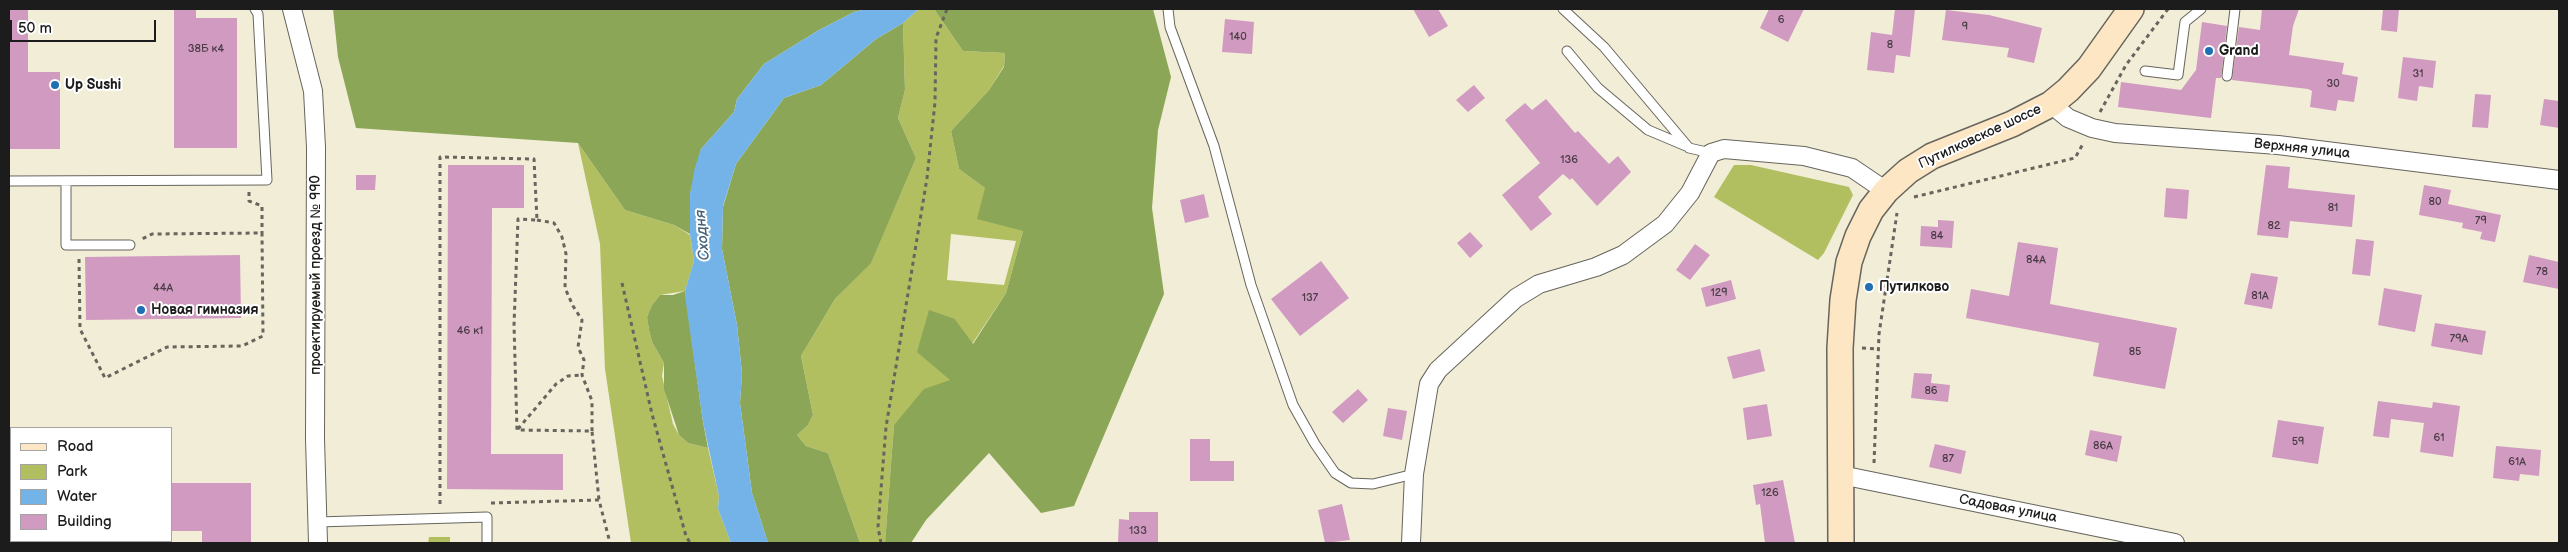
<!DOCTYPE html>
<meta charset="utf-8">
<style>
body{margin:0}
#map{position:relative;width:2568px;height:552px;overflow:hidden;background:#f1edd7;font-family:"Balsamiq Sans",sans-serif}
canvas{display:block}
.frame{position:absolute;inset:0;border:10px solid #1c1c1c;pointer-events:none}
.legend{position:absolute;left:10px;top:427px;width:162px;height:115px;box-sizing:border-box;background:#fff;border:1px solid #a4a4a4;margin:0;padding:6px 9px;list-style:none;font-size:15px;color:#1c1c1c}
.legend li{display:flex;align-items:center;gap:10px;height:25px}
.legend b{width:25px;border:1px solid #a4a4a4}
.scale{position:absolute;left:10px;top:20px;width:146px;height:22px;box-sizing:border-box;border:2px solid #1c1c1c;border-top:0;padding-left:6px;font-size:15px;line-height:18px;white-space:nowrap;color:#1c1c1c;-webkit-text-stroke:4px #fff;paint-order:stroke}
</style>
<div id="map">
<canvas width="2568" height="552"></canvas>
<div class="frame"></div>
<ul class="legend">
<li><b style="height:6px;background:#fce6c4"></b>Road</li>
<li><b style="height:14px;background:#b1bf61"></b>Park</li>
<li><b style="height:14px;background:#74b3e7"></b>Water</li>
<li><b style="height:14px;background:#d19ac0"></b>Building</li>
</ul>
<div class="scale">50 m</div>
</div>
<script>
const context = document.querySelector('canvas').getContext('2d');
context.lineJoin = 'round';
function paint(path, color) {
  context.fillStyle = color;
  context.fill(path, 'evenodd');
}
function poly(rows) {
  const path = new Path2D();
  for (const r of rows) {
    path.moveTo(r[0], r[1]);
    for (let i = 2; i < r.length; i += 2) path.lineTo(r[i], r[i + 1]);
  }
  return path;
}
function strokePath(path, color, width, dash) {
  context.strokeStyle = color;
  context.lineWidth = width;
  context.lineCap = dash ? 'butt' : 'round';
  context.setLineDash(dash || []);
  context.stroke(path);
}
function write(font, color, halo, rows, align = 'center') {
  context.font = font + ' "Balsamiq Sans",sans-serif';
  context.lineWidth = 4;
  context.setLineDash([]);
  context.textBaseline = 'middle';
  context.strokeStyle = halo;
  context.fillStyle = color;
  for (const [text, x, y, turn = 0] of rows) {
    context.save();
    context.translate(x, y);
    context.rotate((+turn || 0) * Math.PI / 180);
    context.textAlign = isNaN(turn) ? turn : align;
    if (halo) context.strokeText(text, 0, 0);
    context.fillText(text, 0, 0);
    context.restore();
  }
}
paint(poly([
 [919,9,934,9,963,51,1005,53,1004,66,989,90,951,131,959,169,985,188,1023,231,1006,293,972,344,955,319,950,380,894,425,885,543,860,543,828,453,806,446,797,435,808,425,813,415,801,356,835,299,871,262,916,158,898,118,905,90,903,23],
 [951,234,1016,241,1004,285,947,280],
 [578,143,625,210,674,225,690,235,694,261,685,291,660,295,652,305,647,317,649,330,652,342,664,363,662,376,673,424,679,435,688,443,708,448,719,496,718,509,731,543,631,543,605,369,600,244],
 [1734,165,1751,165,1849,187,1853,195,1824,253,1818,260,1714,197],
 [429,537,450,537,450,543,428,543]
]), '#b1bf61');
paint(poly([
 [333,9,867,9,854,12,819,30,764,64,737,99,734,112,701,149,690,194,690,234,674,225,625,210,578,143,356,128,338,57],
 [934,9,1153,9,1171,77,1158,130,1152,208,1164,294,1074,506,1041,513,989,453,926,520,911,543,885,543,894,425,924,389,950,380,917,352,929,310,955,319,973,344,1006,293,1023,231,977,219,985,188,959,169,951,131,989,90,1004,67,1005,53,963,51],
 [903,23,905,90,898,118,916,158,871,263,835,299,801,356,813,415,808,425,797,435,806,446,828,453,860,543,768,543,752,493,740,403,742,373,737,325,722,249,723,207,736,164,784,98,821,85,876,39],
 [685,291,703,422,708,448,688,443,679,435,664,389,664,363,652,342,649,330,647,317,652,305,660,295,673,295]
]), '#8ca657');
paint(poly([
 [867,9,919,9,903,23,876,39,821,85,784,98,736,164,723,206,722,249,737,325,742,373,740,403,752,493,768,543,731,543,718,509,719,496,703,422,686,303,685,291,694,261,690,234,690,194,695,167,701,149,734,112,737,99,764,64,819,30,854,12]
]), '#74b3e7');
paint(poly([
 [9,9,28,9,28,72,60,72,60,149,9,149],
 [174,9,196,9,196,18,237,18,237,148,174,148],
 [1413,9,1438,9,1448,26,1429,37],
 [1769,9,1804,9,1788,42,1760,28],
 [1895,9,1915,9,1910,57,1896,55,1894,73,1867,70,1871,32,1892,35],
 [2262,9,2299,9,2293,26,2289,55,2344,63,2342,74,2358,77,2354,102,2338,100,2336,111,2310,107,2312,91,2308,89,2232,80,2239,27,2260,30],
 [2383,9,2399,9,2397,32,2381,30],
 [1946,10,1989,15,2042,28,2034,63,2007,57,2009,48,1942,40],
 [1225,19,1254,22,1252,54,1222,52],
 [2202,22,2227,26,2221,78,2216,78,2211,118,2118,107,2121,82,2181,90,2196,70],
 [2403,57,2436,61,2433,88,2419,86,2417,101,2398,98],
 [1474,85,1485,98,1468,112,1456,100],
 [2475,94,2491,95,2488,128,2472,127],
 [1546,99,1575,133,1578,131,1609,164,1618,156,1631,172,1597,206,1572,178,1570,180,1563,174,1538,197,1552,214,1531,231,1502,195,1540,163,1505,120,1525,103,1532,110],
 [2544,99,2559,101,2559,128,2540,125],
 [448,165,524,165,524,208,492,208,491,454,563,454,563,490,447,489],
 [2266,165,2290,167,2288,188,2355,195,2352,227,2290,221,2288,238,2257,235],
 [356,175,376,175,375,190,356,190],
 [2424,185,2451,190,2448,204,2501,215,2495,242,2480,239,2482,232,2462,228,2463,223,2419,215],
 [2166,188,2189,190,2187,219,2164,217],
 [1204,194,1209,217,1185,223,1180,200],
 [1938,220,1954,221,1952,248,1920,246,1921,226,1938,227],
 [1470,232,1483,246,1470,258,1457,243],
 [2356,239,2374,241,2370,276,2352,274],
 [2018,242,2058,248,2050,304,2177,328,2165,389,2093,376,2099,343,1966,318,1971,289,2009,296],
 [1695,244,1710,255,1690,280,1676,270],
 [240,255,241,318,86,320,85,257],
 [2529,255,2559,262,2559,289,2523,282],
 [1321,261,1349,298,1300,336,1271,299],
 [2251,273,2278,277,2272,309,2244,304],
 [1731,280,1736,299,1706,307,1701,288],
 [2384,288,2422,295,2415,332,2378,325],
 [2435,323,2486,331,2482,355,2431,346],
 [1760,349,1765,371,1733,379,1727,357],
 [1914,373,1932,374,1931,383,1950,385,1948,402,1911,398],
 [1358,389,1368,400,1343,423,1332,412],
 [2378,401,2432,408,2433,402,2460,406,2453,457,2420,452,2424,423,2391,419,2389,438,2373,436],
 [1767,404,1772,436,1747,440,1743,408],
 [1388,408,1407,411,1402,440,1383,436],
 [2278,420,2324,427,2318,464,2272,457],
 [2090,430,2122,436,2117,462,2085,455],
 [1190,439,1210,439,1210,461,1234,461,1234,481,1190,481],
 [1935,444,1966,451,1961,474,1929,467],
 [2496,446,2541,450,2539,476,2520,474,2519,481,2493,478],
 [1783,480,1795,543,1765,543,1760,504,1756,505,1753,485],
 [171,483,251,483,251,543,202,543,202,531,171,531],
 [1342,504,1350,540,1325,543,1318,510],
 [1129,512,1158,512,1158,543,1118,543,1119,519,1129,520]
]), '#d19ac0');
const service = poly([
 [1168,9,1170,27,1214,146,1251,285,1293,405,1315,444,1335,473,1351,483,1373,484,1414,474],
 [1563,9,1604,47,1689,148,1711,153],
 [1567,51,1598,88,1648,130,1686,146],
 [2145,71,2178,75,2185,22,2201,9],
 [2227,76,2235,9],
 [9,181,267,180,258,14,255,9],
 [66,181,66,245,130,245],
 [317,522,487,517,487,543]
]);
const minor = poly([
 [292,9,313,91,316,147,315,439,318,543],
 [2051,104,2068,118,2092,128,2115,133,2278,145,2559,180],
 [1841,475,2175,543],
 [1411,543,1414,474,1429,384,1438,370,1516,298,1539,284,1596,267,1623,255,1665,224,1690,193,1711,153,1724,149,1804,156,1852,168,1886,191]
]);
const secondary = poly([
 [1841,543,1840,348,1843,300,1849,262,1858,236,1871,210,1886,191,1908,171,1932,156,2012,124,2051,104,2068,90,2089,68,2131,9]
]);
strokePath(service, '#67655d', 11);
strokePath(minor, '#67655d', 20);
strokePath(secondary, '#67655d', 28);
strokePath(poly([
 [2100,112,2126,65,2168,9],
 [249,192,249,201,262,206,262,233],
 [1914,197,2075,158,2084,142],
 [537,220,554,223,562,237,566,254,565,288,573,306,582,320,578,347,584,360,582,375,592,401,592,431],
 [79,259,80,329,105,378,167,347,242,346,263,336,262,233,152,234,142,239],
 [622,283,652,414,686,536,690,543],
 [1862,348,1878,349],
 [518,429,556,384,568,376,582,375],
 [1874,463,1879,334,1897,213],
 [491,503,599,500,609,539],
 [440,504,440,157,534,159,537,220,518,219,514,325,517,430,592,431,599,500],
 [881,543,878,527,886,427,927,178,935,102,936,38,947,9]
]), '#67655d', 3, [4, 4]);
strokePath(service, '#fff', 9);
strokePath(minor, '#fff', 18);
strokePath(secondary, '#fce6c4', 25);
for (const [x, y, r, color] of [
 [2209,51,5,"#1f6fb2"],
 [55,85,5,"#1f6fb2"],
 [1869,287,5,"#1f6fb2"],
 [141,310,5,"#1f6fb2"]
]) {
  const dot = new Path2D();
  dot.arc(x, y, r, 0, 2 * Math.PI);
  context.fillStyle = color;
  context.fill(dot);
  strokePath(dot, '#fff', 2);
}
write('11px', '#493c45', null, [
 ["6",1781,20],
 ["9",1965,27],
 ["140",1238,37],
 ["8",1890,45],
 ["38Б к4",206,49],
 ["31",2418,74],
 ["30",2333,84],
 ["136",1569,160],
 ["80",2435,202],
 ["81",2333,208],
 ["79",2481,221],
 ["82",2274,226],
 ["84",1937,236],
 ["84А",2036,260],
 ["78",2542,272],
 ["44А",163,288],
 ["129",1719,293],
 ["81А",2260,296],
 ["137",1310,298],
 ["46 к1",470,331],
 ["79А",2459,339],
 ["85",2135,352],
 ["86",1931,391],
 ["61",2439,438],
 ["59",2298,442],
 ["86А",2103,446],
 ["87",1948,459],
 ["61А",2517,462],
 ["126",1770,493],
 ["133",1138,531]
]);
write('bold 14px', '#1c1c1c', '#fff', [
 ["Grand",2219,51],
 ["Up Sushi",65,85],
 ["Путилково",1879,287],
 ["Новая гимназия",151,310]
], 'left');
write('14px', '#1c1c1c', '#fff', [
 ["Путилковское шоссе",1980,137,-25],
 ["Верхняя улица",2302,149,6],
 ["проектируемый проезд № 990",316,275,-90],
 ["Садовая улица",2008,509,11]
]);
write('italic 15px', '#446077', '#fff', [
 ["Сходня",703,235,-95]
]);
</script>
